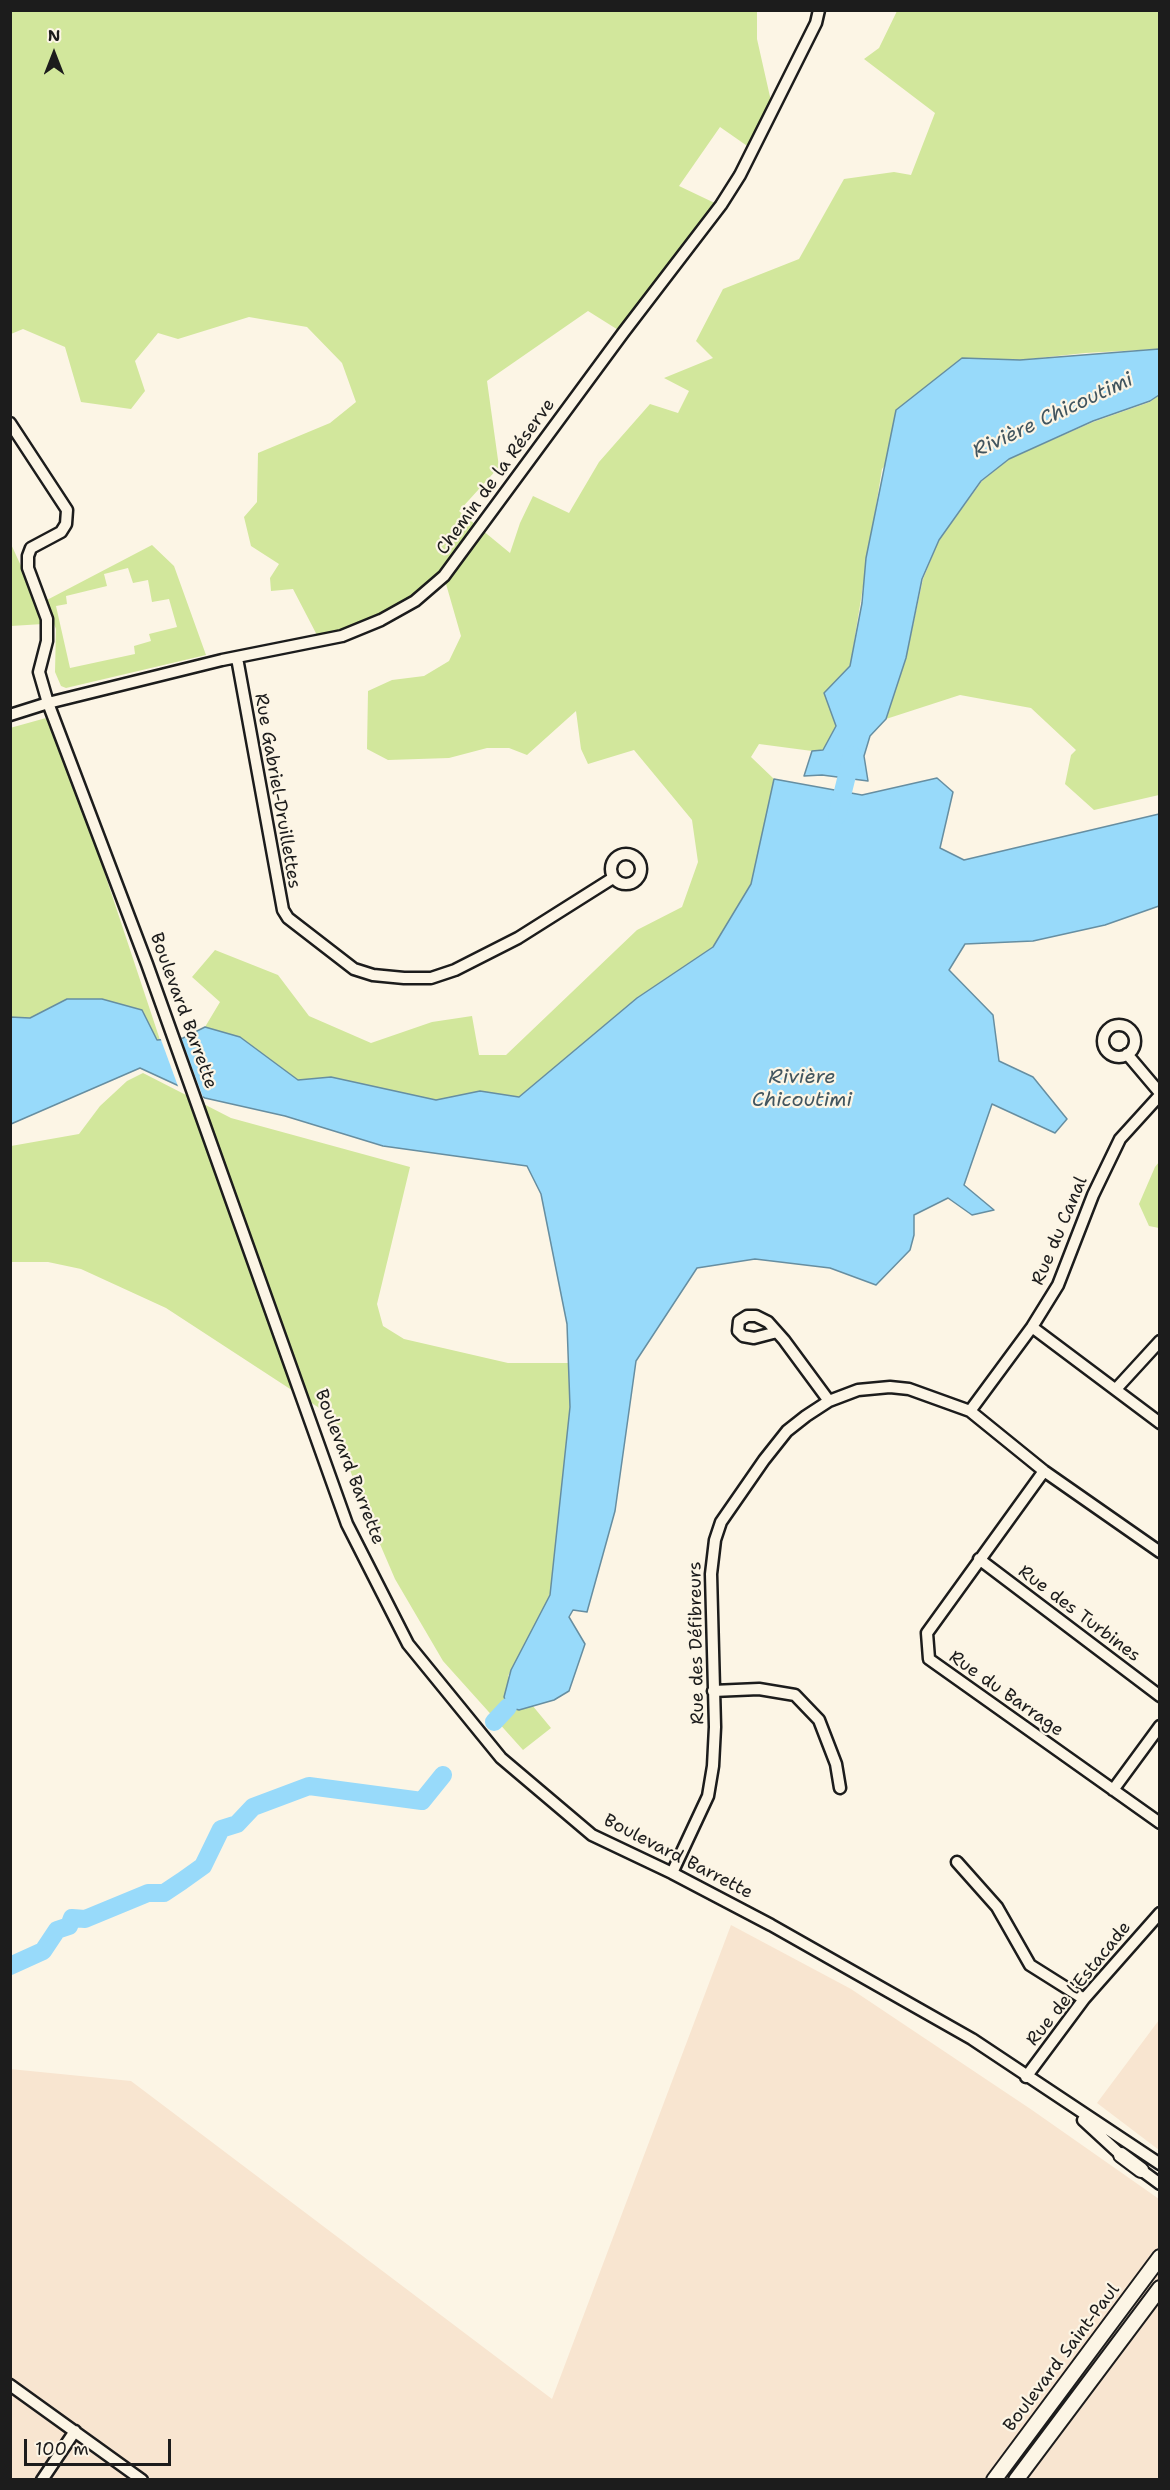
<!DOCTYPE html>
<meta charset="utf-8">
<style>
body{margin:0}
#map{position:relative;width:1170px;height:2490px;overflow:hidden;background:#fcf5e5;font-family:"Shantell Sans",sans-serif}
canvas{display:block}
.frame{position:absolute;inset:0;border:12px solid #1c1c1c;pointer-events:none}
.north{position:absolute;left:24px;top:24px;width:60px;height:60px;-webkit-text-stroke:4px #fcf5e5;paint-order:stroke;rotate:0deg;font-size:16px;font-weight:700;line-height:24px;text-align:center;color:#1c1c1c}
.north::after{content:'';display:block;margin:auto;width:21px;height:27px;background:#1c1c1c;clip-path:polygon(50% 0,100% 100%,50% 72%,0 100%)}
.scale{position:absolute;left:24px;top:2439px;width:147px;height:27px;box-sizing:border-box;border:3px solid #1c1c1c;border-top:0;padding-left:8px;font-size:18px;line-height:21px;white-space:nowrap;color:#1c1c1c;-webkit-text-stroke:4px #fcf5e5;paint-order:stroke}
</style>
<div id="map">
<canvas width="1170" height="2490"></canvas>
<div class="frame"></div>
<div class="north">N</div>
<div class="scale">100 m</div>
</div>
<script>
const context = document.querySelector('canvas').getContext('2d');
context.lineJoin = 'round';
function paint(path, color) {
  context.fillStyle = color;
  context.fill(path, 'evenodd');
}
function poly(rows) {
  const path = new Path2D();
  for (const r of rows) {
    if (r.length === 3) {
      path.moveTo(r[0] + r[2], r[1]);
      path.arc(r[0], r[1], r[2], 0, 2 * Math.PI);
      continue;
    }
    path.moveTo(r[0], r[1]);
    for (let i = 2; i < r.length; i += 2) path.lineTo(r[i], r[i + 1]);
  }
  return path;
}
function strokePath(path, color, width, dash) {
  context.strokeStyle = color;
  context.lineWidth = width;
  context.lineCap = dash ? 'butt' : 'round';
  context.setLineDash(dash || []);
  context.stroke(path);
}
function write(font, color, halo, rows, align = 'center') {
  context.font = font + ' "Shantell Sans",sans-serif';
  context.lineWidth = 4.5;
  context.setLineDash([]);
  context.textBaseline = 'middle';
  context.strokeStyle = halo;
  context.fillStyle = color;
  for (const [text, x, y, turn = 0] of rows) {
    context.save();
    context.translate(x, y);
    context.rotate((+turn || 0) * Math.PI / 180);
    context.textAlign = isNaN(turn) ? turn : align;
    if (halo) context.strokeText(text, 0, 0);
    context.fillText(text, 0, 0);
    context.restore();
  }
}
paint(poly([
 [731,1925,851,1989,1032,2110,1159,2199,1159,2479,11,2479,10,2069,131,2081,552,2399],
 [1159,2020,1159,2150,1097,2103]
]), '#f8e5d0');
paint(poly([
 [10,11,757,11,757,39,773,110,753,150,720,127,679,186,721,206,623,333,588,311,487,381,499,467,459,511,510,553,520,523,533,496,569,513,599,462,650,404,678,413,689,391,664,378,713,358,696,341,723,289,799,259,844,179,894,172,911,175,935,113,864,59,879,48,897,11,1159,11,1159,349,1085,353,1020,360,963,358,882,469,850,667,824,693,836,726,823,750,812,751,759,744,751,757,774,779,766,824,751,884,713,947,637,998,519,1097,480,1091,436,1100,331,1077,298,1080,240,1037,205,1027,220,1002,192,977,215,950,278,975,309,1016,371,1043,432,1022,472,1016,479,1055,506,1055,637,930,682,907,698,862,692,820,634,750,588,764,581,749,576,711,527,755,509,748,487,748,449,758,388,760,367,749,368,691,392,680,424,676,449,661,461,636,444,577,381,620,319,639,293,589,271,591,270,578,279,564,251,546,244,517,257,502,258,453,330,423,356,402,342,363,307,327,249,317,178,339,158,333,135,361,145,391,131,409,81,402,65,347,23,329,11,334],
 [1159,395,1159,795,1094,810,1065,784,1071,755,1076,750,1031,708,960,695,886,719,906,658,923,579,939,540,982,481,1009,459,1093,422,1150,402],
 [10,542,39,605,43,624,11,626],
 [152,545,174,566,206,655,66,688,61,686,55,672,56,629,45,601],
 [128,568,133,583,148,580,152,602,169,599,177,627,149,634,151,641,134,646,135,654,70,668,56,606,67,604,66,596,107,586,104,574],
 [46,718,91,832,160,1040,67,999,30,1018,11,1017,10,728],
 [143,1073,231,1118,410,1167,377,1304,383,1326,404,1339,508,1363,569,1363,571,1415,551,1597,508,1676,551,1728,523,1750,443,1661,395,1579,361,1500,330,1415,166,1308,81,1269,48,1262,11,1262,11,1146,79,1134,100,1106,127,1081],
 [1159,1162,1159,1228,1149,1226,1139,1204,1155,1167]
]), '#d2e79c');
const water = poly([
 [1159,349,1159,395,1150,401,1093,421,1009,459,981,481,939,540,922,579,906,658,886,719,870,736,864,756,868,781,822,775,804,776,812,751,823,750,836,726,824,693,850,666,862,603,866,558,896,410,962,358,1020,360,1159,349],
 [937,778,953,792,940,848,964,860,1159,814,1159,906,1105,925,1033,941,965,944,949,970,993,1015,999,1061,1033,1077,1067,1119,1055,1133,992,1104,964,1185,994,1210,972,1215,948,1198,914,1215,914,1235,910,1250,876,1285,830,1268,755,1259,697,1268,636,1361,615,1511,587,1612,573,1610,569,1617,585,1644,569,1691,554,1700,519,1710,508,1707,504,1697,511,1670,550,1595,570,1407,567,1324,541,1194,527,1166,383,1146,285,1116,205,1098,140,1068,11,1124,10,1017,30,1018,67,999,102,999,142,1010,157,1040,183,1038,205,1027,240,1037,298,1080,331,1077,436,1100,480,1091,519,1097,637,998,713,947,751,884,774,779,862,795,937,778]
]);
paint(water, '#98dafa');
strokePath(water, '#668ea1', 1.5);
paint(poly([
 [180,1035,204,1100,179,1089,160,1037]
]), '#fcf5e5');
strokePath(poly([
 [837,816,852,755],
 [494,1722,508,1707],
 [10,1966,43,1951,57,1930,69,1926,72,1918,85,1919,148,1893,164,1893,182,1881,203,1866,221,1829,237,1824,253,1807,309,1786,422,1801,443,1775]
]), '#98dafa', 18);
const minor = poly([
 [10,423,67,510,66,524,61,532,31,548,28,556,28,568,47,619,47,641,39,672,48,703,147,964,347,1524,408,1644,501,1758,592,1835,672,1873,771,1925,972,2039,1160,2164],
 [237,658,283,910,288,918,354,969,373,975,404,978,431,978,455,970,518,938,613,878],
 [10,715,48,703,222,660,342,636,381,620,415,601,444,576,623,333,721,205,740,175,816,23,819,10],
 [626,869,15],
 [1119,1041,16],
 [1127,1054,1160,1093],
 [1032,1327,1160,1423],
 [777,1332,754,1338,743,1336,738,1331,739,1321,747,1316,756,1316,768,1322,784,1340,829,1401],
 [1116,1389,1160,1341],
 [970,1411,1032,1327,1058,1285,1093,1195,1120,1139,1160,1095],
 [1044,1471,927,1633,929,1659,1160,1823],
 [979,1559,1160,1696],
 [713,1691,759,1689,795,1695,819,1720,836,1764,840,1788],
 [1113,1790,1160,1726],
 [957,1862,997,1907,1030,1965,1084,1999],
 [672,1873,708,1796,713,1766,715,1727,711,1574,715,1540,721,1522,764,1460,787,1431,806,1416,829,1401,858,1390,890,1387,909,1389,970,1411,1044,1471,1160,1552],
 [1026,2077,1084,1999,1160,1913],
 [1083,2120,1121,2155],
 [1141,2170,1160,2184],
 [10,2385,142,2480],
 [42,2480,75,2431]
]);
const major = poly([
 [1121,2155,1141,2170],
 [994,2480,1160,2257],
 [1016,2480,1160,2288]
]);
strokePath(minor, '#1c1c1c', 15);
strokePath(major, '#1c1c1c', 18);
strokePath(minor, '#fcf5e5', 10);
strokePath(major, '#fcf5e5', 14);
write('18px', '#1c1c1c', '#fcf5e5', [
 ["Chemin de la Réserve",496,477,-54],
 ["Rue Gabriel-Druillettes",277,791,80],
 ["Boulevard Barrette",183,1011,70],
 ["Rue du Canal",1060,1231,-67],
 ["Boulevard Barrette",349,1467,69],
 ["Rue des Turbines",1079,1614,37],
 ["Rue des Défibreurs",697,1643,-91],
 ["Rue du Barrage",1006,1694,35],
 ["Boulevard Barrette",678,1857,27],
 ["Rue de l'Estacade",1079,1984,-51],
 ["Boulevard Saint-Paul",1062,2358,-53]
]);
write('italic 20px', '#41555f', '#fcf5e5', [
 ["Rivière Chicoutimi",1053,416,-25],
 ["Rivière",802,1078],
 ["Chicoutimi",802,1101]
]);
</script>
